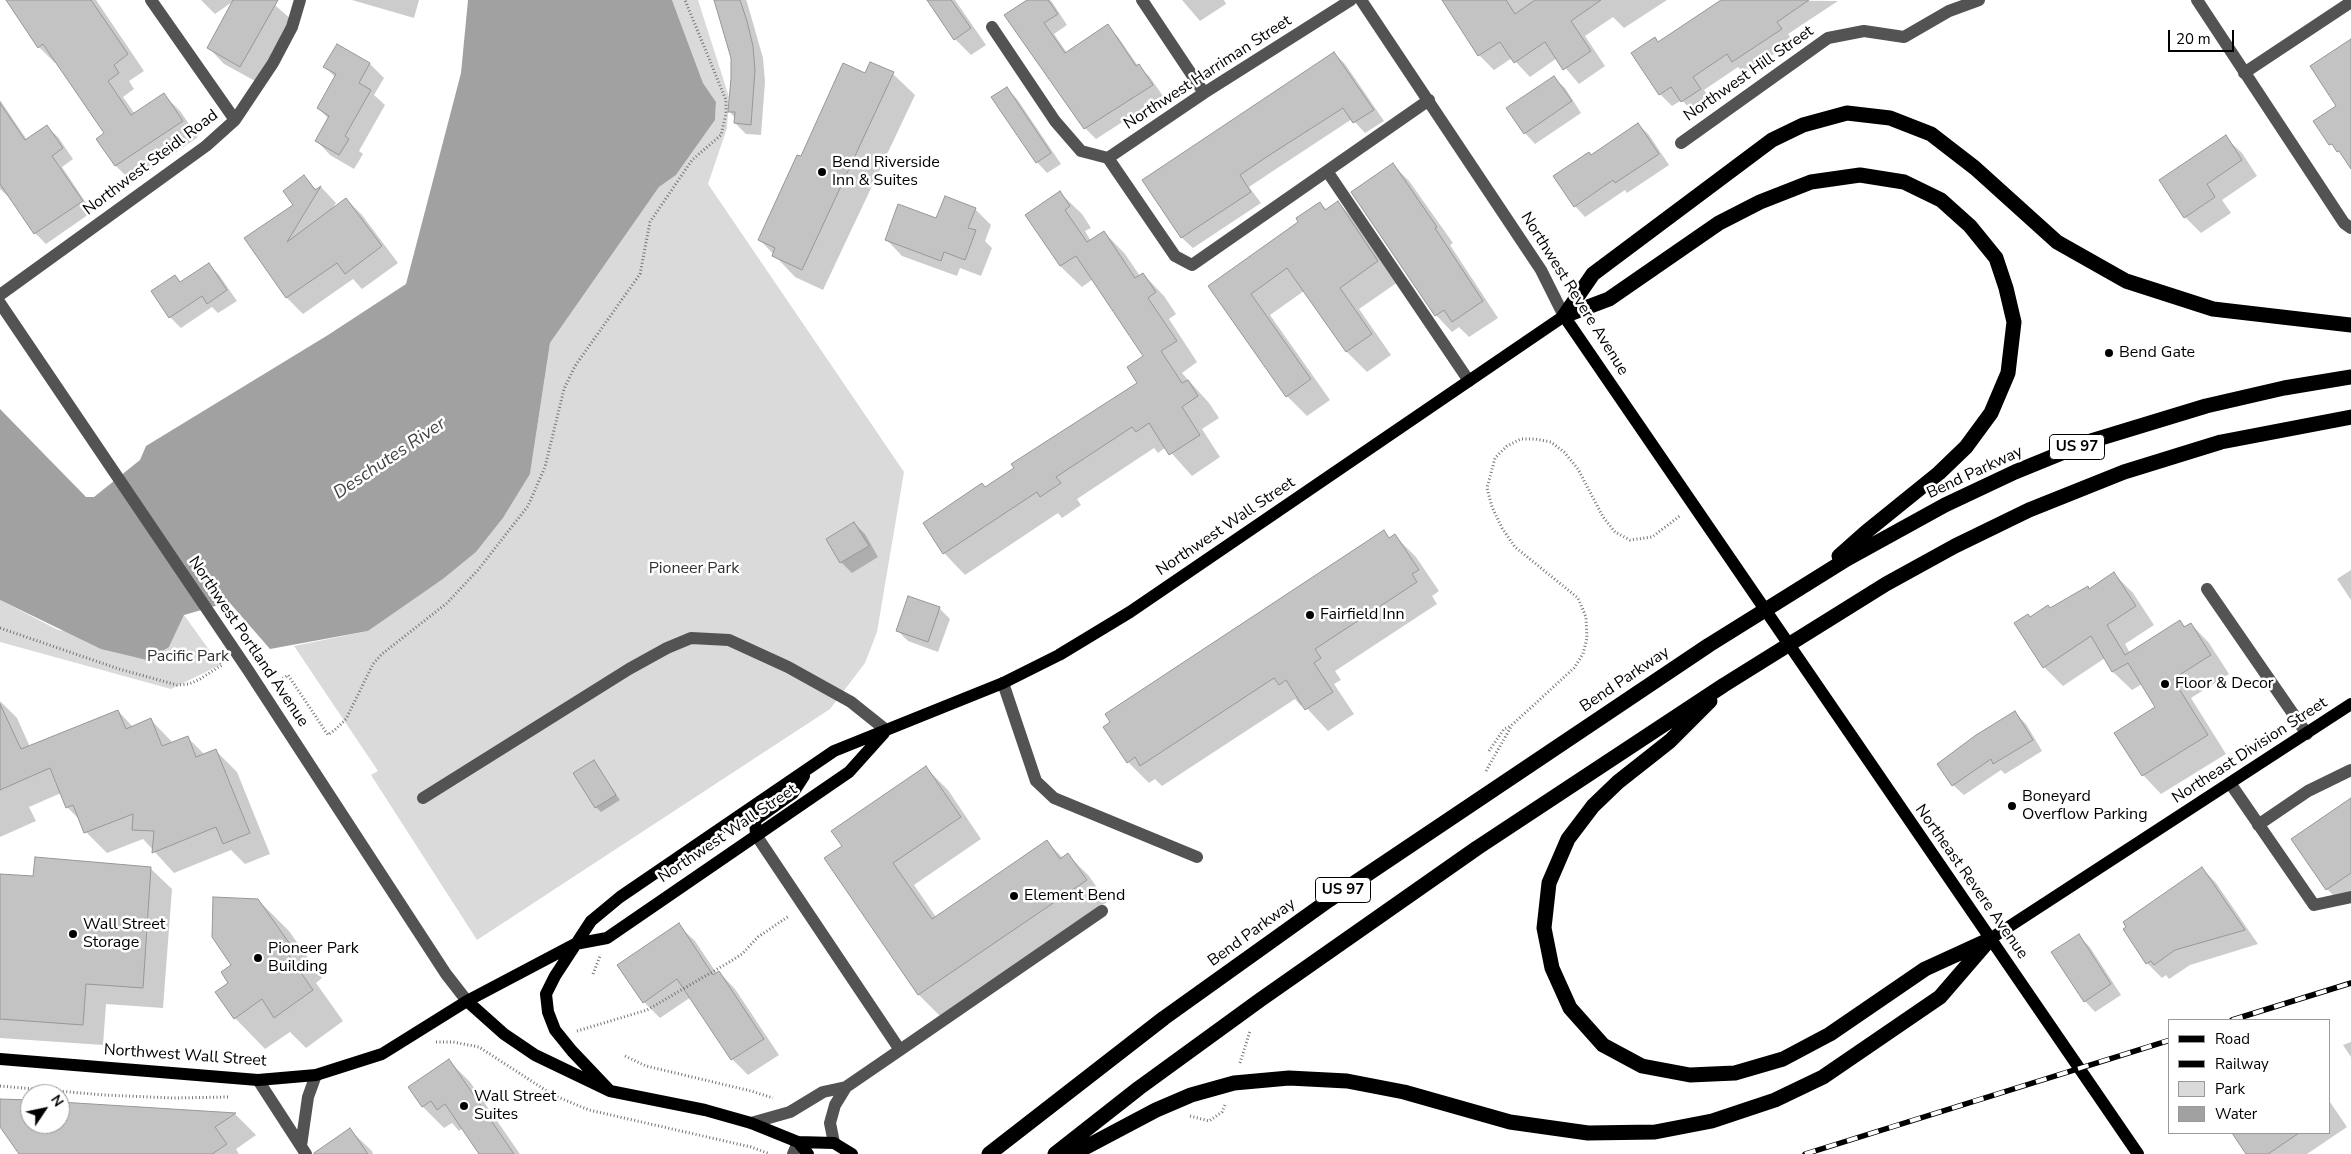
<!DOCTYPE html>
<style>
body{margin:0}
#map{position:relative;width:2351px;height:1154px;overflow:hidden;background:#fff;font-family:"Nunito Sans",sans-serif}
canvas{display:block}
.legend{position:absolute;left:2168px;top:1019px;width:162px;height:115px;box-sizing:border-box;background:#fff;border:1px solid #999;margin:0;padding:6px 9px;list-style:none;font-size:15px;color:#000}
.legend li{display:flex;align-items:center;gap:10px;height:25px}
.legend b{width:25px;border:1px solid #999}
.north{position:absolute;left:20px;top:1084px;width:50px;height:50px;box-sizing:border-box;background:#fff;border:1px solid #999;border-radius:50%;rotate:56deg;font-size:14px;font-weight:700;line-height:20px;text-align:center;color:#000}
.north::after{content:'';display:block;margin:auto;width:18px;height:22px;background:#000;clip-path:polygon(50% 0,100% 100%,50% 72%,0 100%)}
.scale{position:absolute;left:2168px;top:30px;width:66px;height:22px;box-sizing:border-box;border:2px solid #000;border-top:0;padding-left:6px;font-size:15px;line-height:18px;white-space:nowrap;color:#000;-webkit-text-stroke:4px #fff;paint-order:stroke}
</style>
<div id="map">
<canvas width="2351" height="1154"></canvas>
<ul class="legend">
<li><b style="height:6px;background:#000"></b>Road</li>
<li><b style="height:6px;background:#000"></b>Railway</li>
<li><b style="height:14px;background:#dadada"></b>Park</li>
<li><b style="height:14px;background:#a1a1a1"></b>Water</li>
</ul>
<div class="north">N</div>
<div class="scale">20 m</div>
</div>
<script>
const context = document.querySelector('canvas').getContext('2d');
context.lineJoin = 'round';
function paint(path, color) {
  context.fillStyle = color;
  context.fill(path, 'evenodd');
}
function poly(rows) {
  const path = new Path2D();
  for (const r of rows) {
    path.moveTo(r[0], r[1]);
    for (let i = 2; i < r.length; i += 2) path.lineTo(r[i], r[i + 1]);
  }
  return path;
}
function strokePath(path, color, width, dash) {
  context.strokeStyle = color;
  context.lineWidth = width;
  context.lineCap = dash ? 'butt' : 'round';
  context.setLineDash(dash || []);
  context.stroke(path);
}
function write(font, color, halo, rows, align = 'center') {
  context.font = font + ' "Nunito Sans",sans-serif';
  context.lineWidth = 5;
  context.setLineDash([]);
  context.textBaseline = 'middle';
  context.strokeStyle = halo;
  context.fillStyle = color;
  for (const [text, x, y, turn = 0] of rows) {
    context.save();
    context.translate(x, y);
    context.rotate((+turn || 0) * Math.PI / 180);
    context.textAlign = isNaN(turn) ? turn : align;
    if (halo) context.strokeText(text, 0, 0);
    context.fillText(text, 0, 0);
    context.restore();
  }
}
paint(poly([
 [672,0,698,0,729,97,727,128,708,184,904,472,877,632,865,663,830,709,477,940,371,775,378,771,294,646,368,631,443,579,476,552,503,518,530,474,550,343,659,187,676,175,715,120,716,102,703,83],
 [0,600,58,630,169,647,184,615,220,665,171,689,0,642]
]), '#dadada');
paint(poly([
 [468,0,672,0,703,83,716,102,715,120,676,175,659,187,550,343,530,474,503,518,476,552,443,579,368,631,270,649,229,602,184,615,169,647,147,660,101,649,0,600,0,409,86,497,94,497,140,460,146,446,328,335,406,284,461,73]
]), '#a1a1a1');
paint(poly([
 [7,0,96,0,144,71,129,81,134,89,123,97,135,114,164,95,180,111,198,137,132,182,116,166,98,139,106,134,57,62,55,63,39,47],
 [201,0,269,0,292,20,257,82,224,64,208,47,235,0,215,14],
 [352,0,419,0,414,18],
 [715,0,746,0,747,2,763,58,765,82,761,135,746,134,735,123,735,118,729,111,733,78,732,58],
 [928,0,955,0,986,45,971,55,955,39],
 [1029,0,1050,0,1052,2,1067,25,1054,34,1067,53,1108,26,1118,37,1138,66,1149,76,1163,96,1096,139,1085,128,1006,16],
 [1182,0,1224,0,1226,4,1200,21],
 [1443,0,1667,0,1624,28,1613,17,1585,36,1605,66,1579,84,1557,58,1530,77,1512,58,1494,70,1479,55],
 [1723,0,1838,1,1788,34,1793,41,1745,74,1738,67,1704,90,1712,102,1694,114,1682,100,1672,106,1660,94,1655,38,1659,43],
 [1334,53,1345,64,1384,121,1365,133,1352,119,1279,167,1249,187,1261,203,1193,248,1182,238,1144,181],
 [370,64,384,78,374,95,385,105,359,151,363,154,354,169,330,155,316,140,329,119,318,108,335,77,325,67],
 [893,74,915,95,823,290,795,277,760,240,801,158],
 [1554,78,1565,88,1581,113,1535,144,1525,133],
 [1007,89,1017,99,1061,164,1047,173,1037,162],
 [0,100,27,140,47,127,58,137,73,159,62,167,92,212,46,244,35,233,12,200,0,189],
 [1638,124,1649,135,1669,165,1627,193,1625,190,1585,217,1575,206,1591,156],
 [2225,137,2242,153,2257,176,2222,200,2231,213,2201,233,2185,217],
 [1393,165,1409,181,1453,243,1450,245,1498,318,1469,337,1459,327,1452,332,1436,315,1353,192],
 [304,177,317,190,321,187,336,203,332,209,346,199,362,215,398,263,362,289,353,279,303,314,287,298,246,238,295,205],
 [1060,193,1082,214,1091,228,1085,231,1091,241,1104,232,1125,254,1140,276,1143,274,1164,296,1176,314,1169,319,1197,362,1182,373,1209,403,1219,418,1202,429,1220,457,1192,476,1166,447,1158,453,1154,448,1077,499,1081,505,1062,518,1058,513,965,575,944,553,986,488,1139,384,1145,356,1093,279,1082,287,1060,266],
 [1320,203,1327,210,1338,203,1358,223,1398,282,1359,309,1391,355,1367,372,1347,352,1304,291,1270,315,1330,400,1307,416,1287,396,1210,286,1300,222],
 [975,209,991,225,985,241,992,248,981,276,960,268,957,276,902,256,886,239,937,220],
 [209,264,219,275,237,301,218,313,212,307,181,328,170,317,153,292,175,277,181,283],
 [854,523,865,534,878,557,852,573,841,562],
 [1384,532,1390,539,1395,536,1416,557,1439,591,1432,596,1437,604,1335,671,1341,680,1334,684,1354,714,1328,731,1303,704,1301,706,1295,699,1162,786,1155,779,1149,783,1128,762],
 [2351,570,2351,600,2337,579],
 [2114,574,2133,593,2154,625,2125,644,2130,653,2180,622,2186,627,2191,624,2209,643,2229,674,2191,698,2226,754,2161,794,2143,775,2157,707,2142,684,2132,690,2113,672,2105,658,2063,686,2044,667,2031,619,2090,590],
 [939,608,950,619,938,652,908,641,897,630],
 [0,701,17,718,30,747,118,711,133,727,151,720,173,743,187,737,205,755,216,751,237,772,270,854,245,864,231,850,174,873,143,839,107,853,86,832,81,821,67,807,61,793,29,807,36,821,0,837],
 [2015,713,2026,724,2042,751,2005,774,2001,770,1964,795,1953,785],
 [593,761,620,800,601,812,596,807],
 [926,768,948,790,981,839,914,885,936,917,1047,842,1063,858,1068,855,1089,876,1107,902,940,1016,919,995,826,858,843,846],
 [2351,803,2351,900,2343,905,2327,889],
 [2202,868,2216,883,2258,944,2190,965,2169,979,2166,975,2162,978,2147,963,2125,929],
 [151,869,172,889,163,1008,106,1004,103,1045,0,1038,0,875,34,877],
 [258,900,289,931,322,978,316,983,343,1021,306,1048,290,1032,265,1049,235,1018,230,983,233,965],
 [678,925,695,941,717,974,719,972,735,989,779,1055,748,1075,732,1059,691,997,660,1018,644,1002],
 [2078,936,2089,946,2121,995,2095,1012,2085,1001],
 [2351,1042,2351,1057,2343,1045],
 [449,1061,470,1082,520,1154,481,1154,463,1128,459,1131,452,1123,444,1128,423,1107,409,1088],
 [0,1100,30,1102,30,1124,60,1124,60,1103,235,1114,256,1135,236,1149,239,1154,20,1154,0,1125],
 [2330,1102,2347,1127,2307,1154,2248,1154,2233,1133,2330,1133],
 [350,1130,372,1151,373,1154,335,1154]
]), '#0003');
const building = poly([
 [6,0,91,0,128,54,114,65,119,73,108,81,131,115,164,93,183,121,115,166,96,139,104,133,43,44,38,48,6,0],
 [233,0,278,0,240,67,207,48,233,0],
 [714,0,740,0,747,21,753,46,755,70,751,125,734,123,735,112,728,112,731,78,731,58,714,0],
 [927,0,951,0,971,28,954,40,927,0],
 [1027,0,1048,0,1058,14,1044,23,1065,53,1108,24,1136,66,1139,64,1153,85,1084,129,1004,15,1027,0],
 [1442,0,1506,0,1515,14,1535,0,1601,0,1571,21,1591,51,1563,70,1545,42,1514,63,1500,42,1478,56,1442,0],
 [1721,0,1809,0,1777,22,1782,29,1732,62,1727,54,1693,77,1701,89,1681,102,1671,87,1659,95,1631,53,1655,37,1658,42,1721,0],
 [2351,39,2351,169,2339,151,2337,152,2332,144,2329,145,2313,121,2336,106,2310,66,2351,39],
 [337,44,370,63,359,83,371,90,345,136,349,139,339,155,315,141,329,116,317,108,336,74,323,67,337,44],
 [1334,52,1374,110,1353,123,1343,108,1268,156,1240,175,1251,192,1181,238,1142,180,1334,52],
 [870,62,894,72,802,270,772,256,775,248,758,240,797,155,801,156,843,63,865,73,870,62],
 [1554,76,1572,101,1524,134,1506,108,1554,76],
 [1007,87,1051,153,1036,163,991,97,1007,87],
 [0,103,25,140,47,125,63,148,52,156,83,201,34,234,0,184,0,103],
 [1638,123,1659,154,1615,183,1613,180,1574,207,1553,176,1589,152,1591,155,1638,123],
 [2226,135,2242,160,2207,184,2215,197,2184,218,2159,180,2226,135],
 [1393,163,1437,227,1435,228,1483,301,1452,322,1444,310,1435,316,1351,192,1393,163],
 [304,175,315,190,321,186,287,242,346,198,382,246,345,274,337,263,286,298,244,238,293,205,283,191,304,175],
 [1060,191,1070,206,1065,210,1087,242,1104,231,1135,278,1143,273,1156,292,1148,298,1177,341,1161,351,1182,383,1188,380,1198,396,1182,407,1200,435,1169,455,1149,423,1136,432,1132,427,1056,477,1061,483,1040,497,1037,492,943,554,923,523,982,483,985,487,1014,468,1011,464,1137,383,1127,367,1143,356,1076,256,1060,266,1025,215,1060,191],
 [945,196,976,208,968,228,976,230,965,260,944,252,941,261,885,240,898,204,936,218,945,196],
 [1338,201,1378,261,1340,288,1372,334,1346,352,1287,268,1251,294,1311,379,1286,397,1208,286,1298,222,1296,218,1320,202,1325,210,1338,201],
 [209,263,227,290,207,304,202,296,169,318,151,291,175,275,180,282,209,263],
 [854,522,869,546,840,563,826,539,854,522],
 [1384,530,1389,538,1395,534,1419,570,1412,574,1417,582,1315,649,1321,658,1314,663,1333,692,1305,710,1286,680,1279,685,1274,678,1140,766,1135,757,1127,763,1103,727,1110,722,1105,714,1384,530],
 [2114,572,2136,606,2107,625,2125,655,2180,620,2184,627,2191,623,2211,655,2173,679,2208,735,2142,776,2114,733,2155,707,2128,663,2112,672,2091,636,2043,668,2014,623,2028,614,2030,617,2048,605,2050,608,2088,586,2089,589,2114,572],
 [908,596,940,607,928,642,896,631,908,596],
 [0,704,21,749,118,710,126,729,151,718,162,746,188,736,196,757,216,749,250,833,223,844,216,827,152,853,154,831,132,830,133,814,84,833,73,805,66,808,50,768,0,790,0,704],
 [2015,711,2033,740,1993,764,1991,759,1952,786,1937,764,1976,735,2015,711],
 [594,760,616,795,595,808,573,773,594,760],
 [926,766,961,817,893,863,932,919,1047,840,1060,859,1068,853,1087,880,918,995,824,858,842,846,831,831,926,766],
 [2351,798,2351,873,2326,890,2291,839,2351,798],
 [35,857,151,867,143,988,86,984,83,1025,0,1019,0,874,33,876,35,857],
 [2202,867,2245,930,2175,950,2154,965,2151,961,2146,964,2123,929,2126,927,2123,922,2202,867],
 [213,897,258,899,292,947,286,951,313,990,274,1018,262,999,234,1019,215,992,228,983,221,972,231,965,212,937,213,897],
 [679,923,713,975,719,971,764,1039,731,1060,677,979,643,1003,617,965,679,923],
 [2079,934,2111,984,2084,1002,2051,952,2079,934],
 [449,1059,514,1154,479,1154,445,1104,437,1110,431,1101,422,1107,408,1087,449,1059],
 [0,1099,30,1100,30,1124,60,1124,60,1102,236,1113,215,1127,227,1144,212,1154,19,1154,0,1127,0,1099],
 [350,1128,368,1154,314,1154,314,1153,350,1128],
 [2232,1133,2299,1133,2268,1154,2246,1154,2232,1133]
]);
paint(building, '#c3c3c3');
strokePath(building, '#979797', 1);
strokePath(poly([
 [0,628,119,669,177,685,189,684,200,679,222,665,220,662],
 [280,681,288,675,328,735,336,729,346,719,373,664,382,654,447,603,478,570,528,506,545,467,564,389,575,366,640,274,650,222,692,160,721,135,726,114,726,100,685,0],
 [1489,751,1504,729,1511,726],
 [1486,771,1512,725,1574,668,1583,654,1587,638,1586,617,1578,598,1515,547,1502,528,1492,507,1487,488,1495,458,1507,446,1521,439,1535,439,1551,442,1564,452,1578,469,1603,517,1615,532,1630,540,1652,537,1681,515],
 [593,974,600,956],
 [577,1031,647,1010,731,961,742,954,758,937,789,916],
 [436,1042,453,1042,479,1047,553,1095,589,1110,751,1147,770,1154],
 [625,1056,646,1066,751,1091,773,1098],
 [1240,1063,1250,1031],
 [0,1086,104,1095,173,1098,229,1097],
 [1190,1116,1209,1121,1222,1112,1225,1105]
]), '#757575', 3, [1, 2.5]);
strokePath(poly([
 [151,0,235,120],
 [1142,0,1204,93],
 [1361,0,1541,270,1564,316],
 [2197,0,2344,223,2351,228],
 [992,27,1055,121,1081,151,1108,158,1175,256,1192,265,1429,100],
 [2244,73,2351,2],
 [1681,143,1828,38,1864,31,1904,37,1949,11,1979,0],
 [1108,158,1204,93,1351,0],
 [1327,171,1469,381],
 [0,295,206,146,235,120,273,63,292,27,300,0],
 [0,303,248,670,446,974,467,1001],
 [2207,589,2307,734],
 [1003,683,1036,781,1054,798,1197,857],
 [2230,783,2314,905,2351,897],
 [423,798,629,669,667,648,691,638,729,640,788,667,851,702,886,730],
 [2258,825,2308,791,2351,770],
 [756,835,900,1050,1102,911],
 [258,1080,306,1154],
 [751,1123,790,1112,823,1092,846,1087,900,1050],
 [834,1143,830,1123,835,1105,846,1087],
 [301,1146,308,1097,316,1075],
 [793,1154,798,1142]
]), '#535353', 12);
strokePath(poly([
 [756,835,755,820,793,793,804,776],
 [1990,939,2351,704],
 [467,1001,504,1034,535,1055,610,1091,705,1110,751,1123,798,1142,834,1143,852,1154],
 [0,1059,258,1080,316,1075,382,1054,467,1001,575,944,607,938,849,772,884,733],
 [610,1091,572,1051,555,1030,548,1012,546,994,555,976,591,921,620,897,834,751,1003,683,1059,655,1130,612,1564,316,2138,1154],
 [798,1142,808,1154]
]), '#000', 12);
strokePath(poly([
 [1564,316,1593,274,1772,140,1803,125,1847,113,1890,118,1931,134,1975,168,2057,242,2126,281,2213,309,2351,325],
 [1564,316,1609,299,1719,223,1760,202,1811,182,1860,175,1904,182,1941,200,1970,226,1996,258,2006,288,2014,322,2008,373,1991,413,1966,447,1939,473,1866,532,1839,556],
 [1710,701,1670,741,1618,782,1593,806,1568,839,1549,883,1544,928,1552,968,1570,1008,1603,1045,1642,1066,1690,1075,1735,1073,1783,1059,1830,1034,1925,969,1984,942],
 [989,1154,1164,1018,1329,900,1709,645,1847,559,1945,505,2015,472,2091,441,2206,406,2284,388,2351,377],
 [1055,1154,1139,1088,1260,1000,1477,848,1724,685,1886,584,1955,546,2029,510,2124,472,2221,442,2351,417],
 [1073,1154,1156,1110,1191,1095,1234,1083,1289,1078,1347,1081,1404,1092,1510,1122,1588,1133,1655,1132,1712,1121,1775,1100,1823,1077,1940,997,1990,939]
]), '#000', 15);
const rail = poly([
 [2232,1020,2351,983],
 [1805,1154,2170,1040]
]);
strokePath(rail, '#000', 5.5);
strokePath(rail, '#fff', 4, [11]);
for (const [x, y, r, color] of [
 [822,172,5,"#000"],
 [2109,353,5,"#000"],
 [1310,615,5,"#000"],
 [2165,684,5,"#000"],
 [2012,806,5,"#000"],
 [1014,896,5,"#000"],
 [73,934,5,"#000"],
 [258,958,5,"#000"],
 [464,1106,5,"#000"]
]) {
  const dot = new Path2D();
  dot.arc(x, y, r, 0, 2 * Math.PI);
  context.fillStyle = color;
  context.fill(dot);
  strokePath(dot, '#fff', 2);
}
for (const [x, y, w] of [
 [2077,447,55],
 [1343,890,55]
]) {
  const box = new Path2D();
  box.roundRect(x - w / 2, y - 12.5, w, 25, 4);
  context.fillStyle = '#fff';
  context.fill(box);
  strokePath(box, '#000', 1);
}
write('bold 15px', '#000', null, [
 ["US 97",2077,447],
 ["US 97",1343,890]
]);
write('16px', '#000', '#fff', [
 ["Northwest Harriman Street",1208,73,-33],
 ["Northwest Hill Street",1749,74,-35],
 ["Northwest Steidl Road",151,163,-37],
 ["Northwest Revere Avenue",1574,294,58],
 ["Bend Parkway",1975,473,-25],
 ["Northwest Wall Street",1226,527,-34],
 ["Northwest Portland Avenue",248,642,56],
 ["Bend Parkway",1625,680,-34],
 ["Northeast Division Street",2250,751,-33],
 ["Northwest Wall Street",728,834,-34],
 ["Northeast Revere Avenue",1971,882,55],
 ["Bend Parkway",1252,933,-36],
 ["Northwest Wall Street",185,1056,4]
]);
write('16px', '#000', '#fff', [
 ["Bend Riverside",832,163],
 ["Inn & Suites",832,181],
 ["Bend Gate",2119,353],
 ["Fairfield Inn",1320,615],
 ["Floor & Decor",2175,684],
 ["Boneyard",2022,797],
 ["Overflow Parking",2022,815],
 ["Element Bend",1024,896],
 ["Wall Street",83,925],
 ["Storage",83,943],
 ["Pioneer Park",268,949],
 ["Building",268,967],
 ["Wall Street",474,1097],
 ["Suites",474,1115]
], 'left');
write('16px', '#313131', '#fff', [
 ["Pioneer Park",694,569],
 ["Pacific Park",188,657]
]);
write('italic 18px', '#424242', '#fff', [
 ["Deschutes River",390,459,-34]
]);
</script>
